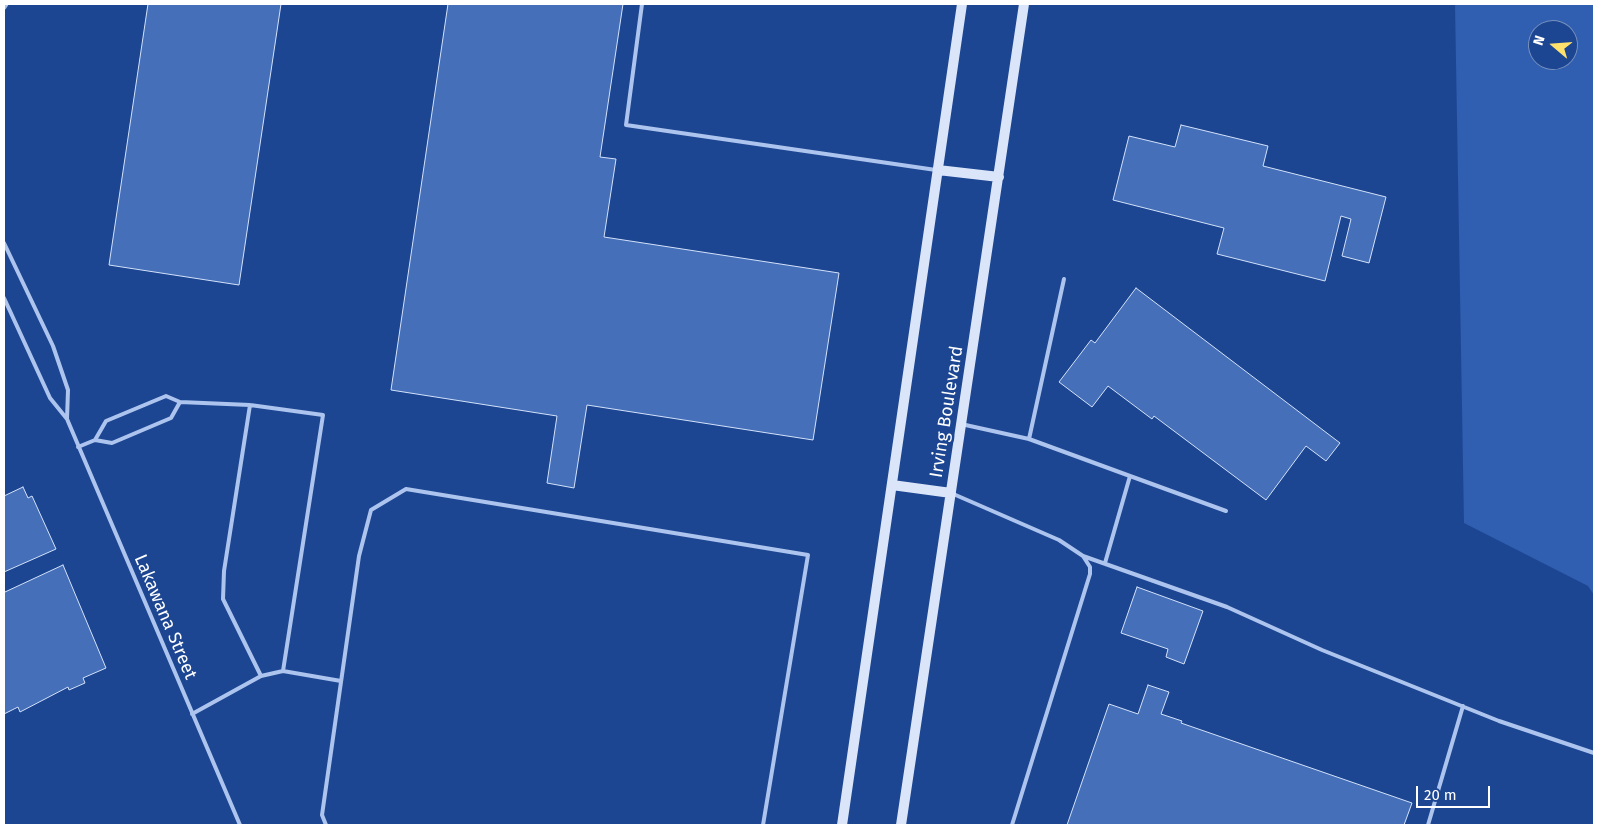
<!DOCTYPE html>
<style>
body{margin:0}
#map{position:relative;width:1598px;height:829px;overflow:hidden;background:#1d4692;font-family:"Fira Sans",sans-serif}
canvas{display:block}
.frame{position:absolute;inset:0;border:5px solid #fff;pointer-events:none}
.north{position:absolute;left:1528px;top:20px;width:50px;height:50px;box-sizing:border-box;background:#1d4692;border:1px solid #7790be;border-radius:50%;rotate:288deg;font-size:14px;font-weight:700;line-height:20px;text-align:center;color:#fff}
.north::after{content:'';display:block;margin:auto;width:18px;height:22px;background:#fee06c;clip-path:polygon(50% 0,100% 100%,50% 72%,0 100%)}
.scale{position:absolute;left:1416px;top:786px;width:74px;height:22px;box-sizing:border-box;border:2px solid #fff;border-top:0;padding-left:6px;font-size:15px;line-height:18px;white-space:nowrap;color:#fff;-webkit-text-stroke:4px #1d4692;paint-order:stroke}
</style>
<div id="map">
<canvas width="1598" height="829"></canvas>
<div class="frame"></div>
<div class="north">N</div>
<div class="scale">20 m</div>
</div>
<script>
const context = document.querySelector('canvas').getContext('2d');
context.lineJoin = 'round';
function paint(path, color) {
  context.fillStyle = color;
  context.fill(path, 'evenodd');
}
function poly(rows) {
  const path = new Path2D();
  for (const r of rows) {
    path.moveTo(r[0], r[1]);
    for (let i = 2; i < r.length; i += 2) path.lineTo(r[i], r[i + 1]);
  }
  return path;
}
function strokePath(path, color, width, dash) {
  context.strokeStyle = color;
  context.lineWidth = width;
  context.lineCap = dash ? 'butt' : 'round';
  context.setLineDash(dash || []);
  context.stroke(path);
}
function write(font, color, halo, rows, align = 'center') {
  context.font = font + ' "Fira Sans",sans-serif';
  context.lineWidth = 5;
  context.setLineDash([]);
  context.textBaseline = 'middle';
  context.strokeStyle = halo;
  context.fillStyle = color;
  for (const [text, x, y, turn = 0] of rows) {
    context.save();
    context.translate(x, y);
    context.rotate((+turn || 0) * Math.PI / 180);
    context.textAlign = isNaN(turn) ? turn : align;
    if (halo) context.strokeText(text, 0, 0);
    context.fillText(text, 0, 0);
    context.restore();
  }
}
paint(poly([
 [1455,4,1594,4,1594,595,1588,586,1464,523],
 [1538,30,1568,30,1568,60,1538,60]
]), '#305eb0');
const building = poly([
 [148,4,281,4,239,285,109,265,148,4],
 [448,4,623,4,600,157,616,159,604,237,839,273,813,440,587,405,574,488,547,483,557,416,391,390,448,4],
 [1181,125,1268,146,1263,166,1386,197,1369,263,1342,256,1351,219,1341,216,1325,281,1217,254,1224,228,1113,200,1129,136,1175,147,1181,125],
 [1136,288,1340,443,1326,461,1306,446,1266,500,1154,416,1152,419,1108,386,1092,407,1059,382,1091,340,1095,343,1136,288],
 [23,487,28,498,32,496,56,549,4,572,4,496,23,487],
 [63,565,106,668,83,678,85,683,69,690,68,687,20,712,18,707,4,714,4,590,5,592,63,565],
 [1137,587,1203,611,1184,664,1166,657,1168,649,1121,633,1137,587],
 [1148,685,1169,692,1161,714,1182,721,1181,723,1412,803,1404,825,1067,825,1109,704,1138,714,1148,685]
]);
paint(building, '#456fb9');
strokePath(building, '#d3e2fa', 1);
strokePath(poly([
 [642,4,626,125,936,170],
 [4,243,53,346,68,390,67,419],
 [1064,279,1029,439,1130,476,1105,563],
 [4,298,50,398,67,419,240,825],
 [250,405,224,571,223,599,261,676],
 [961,424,1029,439],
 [95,440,106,421,166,396,180,402,250,405,323,415,283,671],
 [78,447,95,440,112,443,171,418,180,402],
 [1130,476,1226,511],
 [951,493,1059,540,1083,556,1090,567,1090,574,1012,825],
 [1083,556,1227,607,1322,650,1499,721,1594,753],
 [192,714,261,676,283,671,341,681],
 [326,825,322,815,359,556,371,510,406,489,808,555,763,825],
 [1428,825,1463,706]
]), '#adc5ee', 4);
strokePath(poly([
 [4,7,6,4]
]), '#adc5ee', 5);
strokePath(poly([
 [938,170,999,177],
 [892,485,951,493],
 [842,825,962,4],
 [901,825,1024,4]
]), '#dae5fa', 10);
write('18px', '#fff', '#1d4692', [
 ["Irving Boulevard",947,412,-81],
 ["Lakawana Street",165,617,67]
]);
</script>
